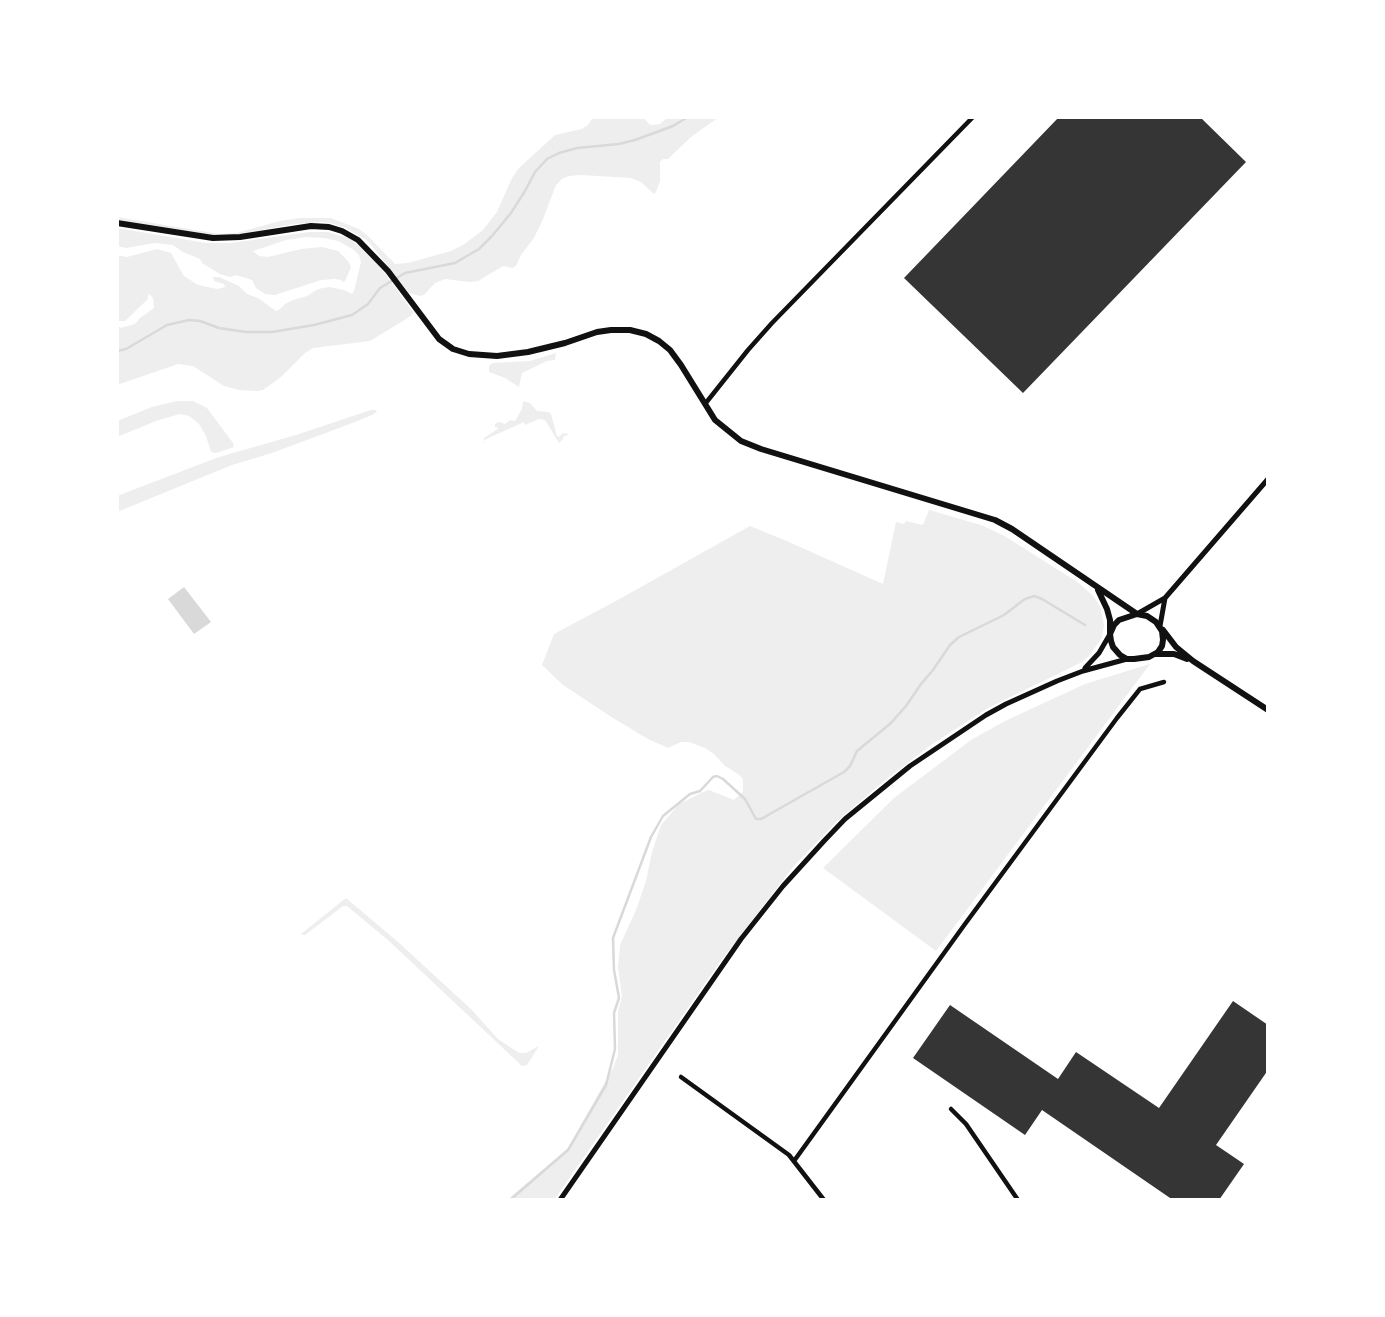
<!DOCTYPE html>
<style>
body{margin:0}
#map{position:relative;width:1385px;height:1317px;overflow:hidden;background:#fff;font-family:"Space Grotesk",sans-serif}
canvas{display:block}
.frame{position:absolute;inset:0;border:119px solid #fff;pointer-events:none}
</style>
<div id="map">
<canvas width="1385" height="1317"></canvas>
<div class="frame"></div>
</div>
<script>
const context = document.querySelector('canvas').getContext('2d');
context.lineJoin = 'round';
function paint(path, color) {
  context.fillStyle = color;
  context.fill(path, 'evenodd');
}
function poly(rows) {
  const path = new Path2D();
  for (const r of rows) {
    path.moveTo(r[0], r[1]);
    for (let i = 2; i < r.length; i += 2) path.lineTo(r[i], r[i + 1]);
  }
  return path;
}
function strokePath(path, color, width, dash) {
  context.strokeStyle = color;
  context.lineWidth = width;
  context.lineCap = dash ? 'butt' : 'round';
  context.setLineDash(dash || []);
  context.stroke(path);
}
paint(poly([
 [593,117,643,117,650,125,653,125,660,124,668,117,719,117,691,137,668,159,663,159,660,162,660,181,656,192,654,194,641,182,631,178,581,175,569,176,562,179,556,185,543,219,534,238,521,255,516,266,512,268,503,266,478,281,470,282,445,279,435,283,424,295,420,296,409,293,368,241,346,228,330,223,321,222,294,224,246,233,218,236,117,221,117,217,219,234,236,233,280,221,300,218,331,218,359,229,368,236,395,264,408,263,451,251,463,245,483,230,497,212,512,178,519,168,555,135,582,129,588,125],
 [117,228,206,243,231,243,309,232,328,232,348,238,359,246,385,273,413,312,411,316,370,341,313,348,305,353,281,377,263,390,257,391,239,390,224,386,193,366,178,364,117,385,117,325,121,328,135,324,140,318,154,308,153,298,149,294,147,300,125,321,117,321,117,255,127,257,157,249,171,253,184,276,198,285,217,289,225,287,224,284,214,281,213,277,219,277,239,286,247,294,258,298,276,311,280,309,285,304,293,300,307,296,318,289,329,287,344,290,352,294,354,291,361,262,359,255,354,250,338,241,324,238,306,237,286,240,253,251,259,256,268,257,301,249,322,247,338,251,348,261,351,267,345,281,343,282,341,280,335,279,321,280,275,295,265,294,256,288,252,280,236,275,230,277,220,274,202,263,200,259,183,252,173,245,155,243,126,248,117,246],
 [556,353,555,360,547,361,522,373,519,387,505,378,489,372,489,366,492,363,530,361],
 [177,401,193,401,207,408,233,443,234,447,216,453,211,452,206,436,199,424,189,416,180,414,156,421,117,437,117,421,152,407],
 [523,401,530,403,537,411,548,412,551,414,557,436,559,437,563,433,569,434,563,437,563,439,559,443,545,420,539,419,525,425,524,422,484,440,485,444,484,444,484,438,499,428,495,427,495,424,499,422,505,424,510,420,515,421,522,409],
 [371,410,376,410,377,411,374,414,355,422,272,453,232,465,117,512,117,496,219,457,296,435],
 [929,510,981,525,1003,535,1079,583,1094,597,1100,606,1104,625,1102,638,1088,657,1080,663,988,708,931,745,883,782,835,823,793,867,720,962,554,1200,507,1200,568,1148,613,1068,618,1055,618,1012,622,996,618,967,620,945,636,910,646,881,652,852,661,825,679,804,703,792,709,790,734,800,743,792,743,779,738,774,725,766,714,754,705,748,689,742,681,742,668,748,648,739,613,718,563,685,542,665,554,634,614,602,750,526,789,542,883,584,896,522,904,524,906,521,923,525],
 [1150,664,936,951,823,868,894,798,971,740,1005,721,1085,684],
 [346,898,398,942,472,1010,498,1039,519,1053,526,1053,539,1046,527,1065,522,1066,389,941,347,906,343,906,305,935,301,934]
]), '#eee');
paint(poly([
 [184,587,211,622,194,634,168,599]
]), '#d9d9d9');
strokePath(poly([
 [117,351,126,349,167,325,189,320,200,321,219,328,246,332,272,332,314,325,352,315,368,304,380,288,405,273,455,263,479,249,492,236,511,213,525,191,535,172,547,159,559,153,577,148,619,144,635,140,673,126,688,117],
 [510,1200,568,1150,606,1085,615,1049,614,1013,619,998,614,970,613,938,651,837,663,816,690,794,700,791,713,777,717,776,723,779,745,799,756,819,761,819,844,772,850,766,857,751,891,723,906,706,921,684,933,670,950,645,959,637,1004,615,1025,599,1034,596,1042,599,1085,625]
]), '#d9d9d9', 2.5);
paint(poly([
 [1059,117,1200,117,1246,162,1023,393,904,278],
 [1233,1001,1268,1025,1268,1070,1216,1145,1244,1164,1219,1200,1173,1200,1042,1110,1025,1135,913,1058,950,1005,1058,1079,1076,1052,1159,1108]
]), '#353535');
strokePath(poly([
 [705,404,748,350,772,323,973,117],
 [681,1077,789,1155,824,1200],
 [951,1109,966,1124,1018,1200],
 [794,1161,965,924,1117,718,1140,689,1164,682]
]), '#111', 4.5);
strokePath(poly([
 [1137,614,1165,598,1268,479],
 [1160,626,1165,598],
 [1085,668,1099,653,1110,634],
 [560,1200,741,939,783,886,824,841,845,819,910,766,986,715,1006,704,1057,681,1083,671,1127,659]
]), '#111', 5);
strokePath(poly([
 [117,223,213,238,240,237,311,226,329,227,342,231,358,240,388,271,439,339,453,349,469,354,497,356,528,352,565,343,597,332,611,330,630,330,646,334,659,341,670,350,681,365,715,420,741,441,761,449,995,520,1012,529,1137,614],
 [1098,590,1107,609,1110,620,1110,634,1111,641,1113,647,1120,655,1127,659,1134,659,1149,657,1158,652,1162,646,1163,640,1162,631,1156,622,1147,616,1137,614,1119,620,1114,625,1110,634],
 [1163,630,1176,647,1193,661,1268,710],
 [1156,654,1174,654,1187,659]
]), '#111', 6);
</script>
